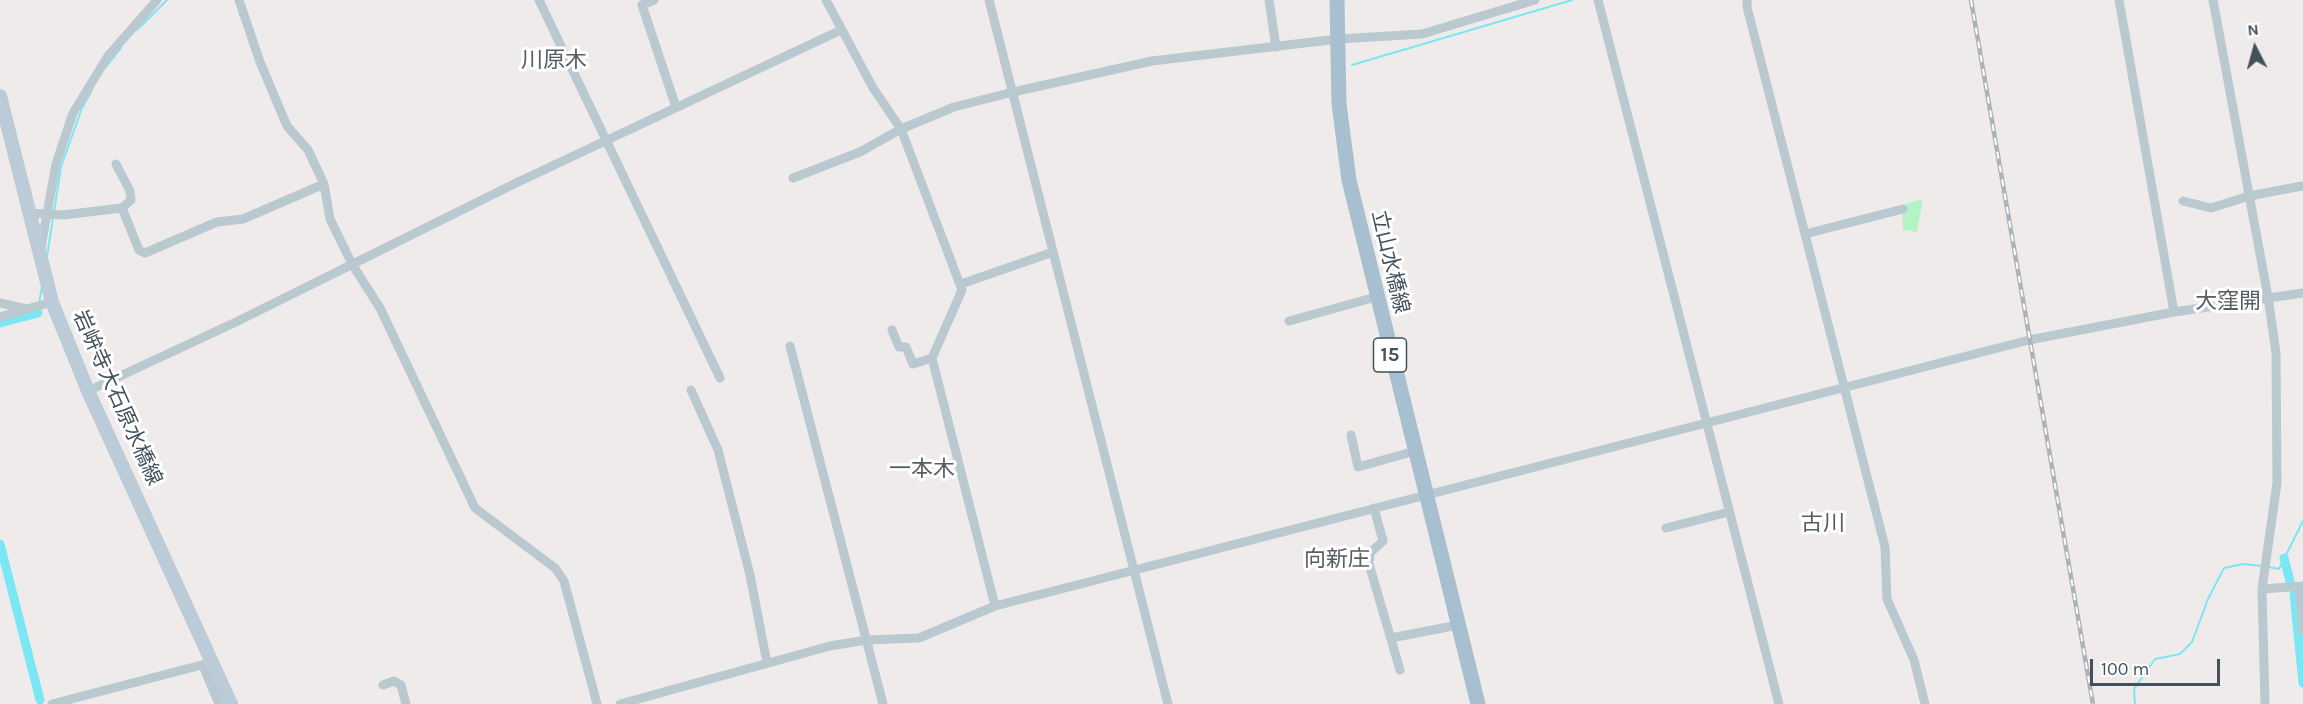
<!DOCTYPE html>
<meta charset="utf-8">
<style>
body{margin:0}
#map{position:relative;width:2303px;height:704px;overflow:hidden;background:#efebeb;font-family:Karla,sans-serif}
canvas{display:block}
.north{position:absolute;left:2225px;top:18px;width:60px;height:60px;-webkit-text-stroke:4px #fff;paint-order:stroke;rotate:354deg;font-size:16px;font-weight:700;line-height:24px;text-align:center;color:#42515b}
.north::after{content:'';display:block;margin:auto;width:21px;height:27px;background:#42515b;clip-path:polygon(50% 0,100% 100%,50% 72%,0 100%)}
.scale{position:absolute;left:2090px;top:659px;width:130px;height:27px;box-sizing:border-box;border:3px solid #42515b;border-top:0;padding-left:8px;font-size:18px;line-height:21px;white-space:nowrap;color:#42515b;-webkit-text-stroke:4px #fff;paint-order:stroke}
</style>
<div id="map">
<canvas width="2303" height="704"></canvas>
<div class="north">N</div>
<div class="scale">100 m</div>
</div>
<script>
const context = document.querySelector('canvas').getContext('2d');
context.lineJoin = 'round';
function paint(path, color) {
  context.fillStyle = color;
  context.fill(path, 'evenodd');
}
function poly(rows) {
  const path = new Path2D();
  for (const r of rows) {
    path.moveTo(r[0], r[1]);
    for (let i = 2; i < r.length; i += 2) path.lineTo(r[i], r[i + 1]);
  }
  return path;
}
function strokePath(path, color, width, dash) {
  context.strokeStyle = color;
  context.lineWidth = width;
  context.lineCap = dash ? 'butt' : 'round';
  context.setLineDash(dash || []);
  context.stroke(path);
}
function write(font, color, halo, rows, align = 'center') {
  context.font = font + ' Karla,"Noto Sans JP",sans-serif';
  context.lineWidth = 6;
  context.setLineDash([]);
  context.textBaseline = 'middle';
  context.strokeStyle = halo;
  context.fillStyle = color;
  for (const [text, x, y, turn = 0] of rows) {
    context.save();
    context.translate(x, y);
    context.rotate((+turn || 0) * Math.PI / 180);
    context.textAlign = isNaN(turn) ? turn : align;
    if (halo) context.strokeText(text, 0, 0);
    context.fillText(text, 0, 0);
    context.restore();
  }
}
paint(poly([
 [1923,199,1917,232,1903,230,1902,205]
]), '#b3f3c5');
strokePath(poly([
 [137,30,167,0],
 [1352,65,1572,0],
 [106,67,121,48],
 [54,212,61,167,82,108,92,90],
 [47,256,53,218],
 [39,304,42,286],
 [2268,567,2279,569,2303,521],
 [2135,704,2134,689,2155,659,2180,654,2192,642,2208,599,2224,568,2243,564,2262,566]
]), '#7be7f5', 2);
strokePath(poly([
 [0,323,38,313],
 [0,544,40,700],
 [2284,558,2290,581],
 [2294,594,2303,683]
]), '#7be7f5', 9);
strokePath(poly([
 [239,0,260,62,287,126,308,150,324,184,330,219,352,264,380,308,475,508,555,568,564,581,597,704],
 [539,0,720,378],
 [654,0,642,5,676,107],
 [826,0,873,88,901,129,962,290,932,358,995,606],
 [989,0,1168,704],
 [1269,0,1276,47],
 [1598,0,1779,704],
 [1747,0,1747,7,1885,547,1887,599,1914,660,1925,704],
 [2119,0,2174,312],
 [2213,0,2268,297,2276,353,2277,483,2262,589,2265,704],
 [116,164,130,191,131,200,122,208],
 [793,178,860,152,901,129,954,107,1013,92,1152,61,1338,39,1422,34,1535,0],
 [2183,201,2211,208,2249,196,2302,186],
 [29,213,63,215,122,208,139,250,145,253,217,222,243,219,324,184],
 [1805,234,1903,209],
 [41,247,56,164,73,113,108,56,157,0],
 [961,284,1053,252],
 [0,303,27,309],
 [0,317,52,302],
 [1289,321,1376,297],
 [892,330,899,347,906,347,913,364,932,358],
 [790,346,883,704],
 [691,390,718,450,750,575,767,663],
 [88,391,236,322,516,183,841,30],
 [1351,435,1358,467,1415,451],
 [1374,508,1383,541,1370,553,1369,564,1400,670],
 [1666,528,1729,512],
 [2299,587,2303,631],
 [2262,589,2303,586],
 [1391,638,1458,625],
 [203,666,219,704],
 [383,685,394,681,401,685,406,704],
 [52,704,213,662],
 [620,704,830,646,866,640,919,638,995,606,2029,340,2174,312,2303,293]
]), '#bac8d0', 9);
strokePath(poly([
 [0,96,52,302,88,391,231,704]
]), '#bbccd8', 14);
strokePath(poly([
 [1337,0,1339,104,1349,180,1478,704]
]), '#a7bfcf', 15);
const rail = poly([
 [1971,0,2093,704]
]);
strokePath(rail, '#adb2b7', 4.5);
strokePath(rail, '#fff', 2, [7]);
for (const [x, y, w] of [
 [1390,355,33]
]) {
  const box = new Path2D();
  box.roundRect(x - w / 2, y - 17, w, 34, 4.5);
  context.fillStyle = '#fff';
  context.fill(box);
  strokePath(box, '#42515b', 1.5);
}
write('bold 20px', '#42515b', null, [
 ["15",1390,355]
]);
write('21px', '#42515b', '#fff', [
 ["立山水橋線",1390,262,77],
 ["岩峅寺大石原水橋線",117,398,66]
]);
write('22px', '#585d61', '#fff', [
 ["川原木",554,61],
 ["大窪開",2228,302],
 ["一本木",922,470],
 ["古川",1823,524],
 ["向新庄",1337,560]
]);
</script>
